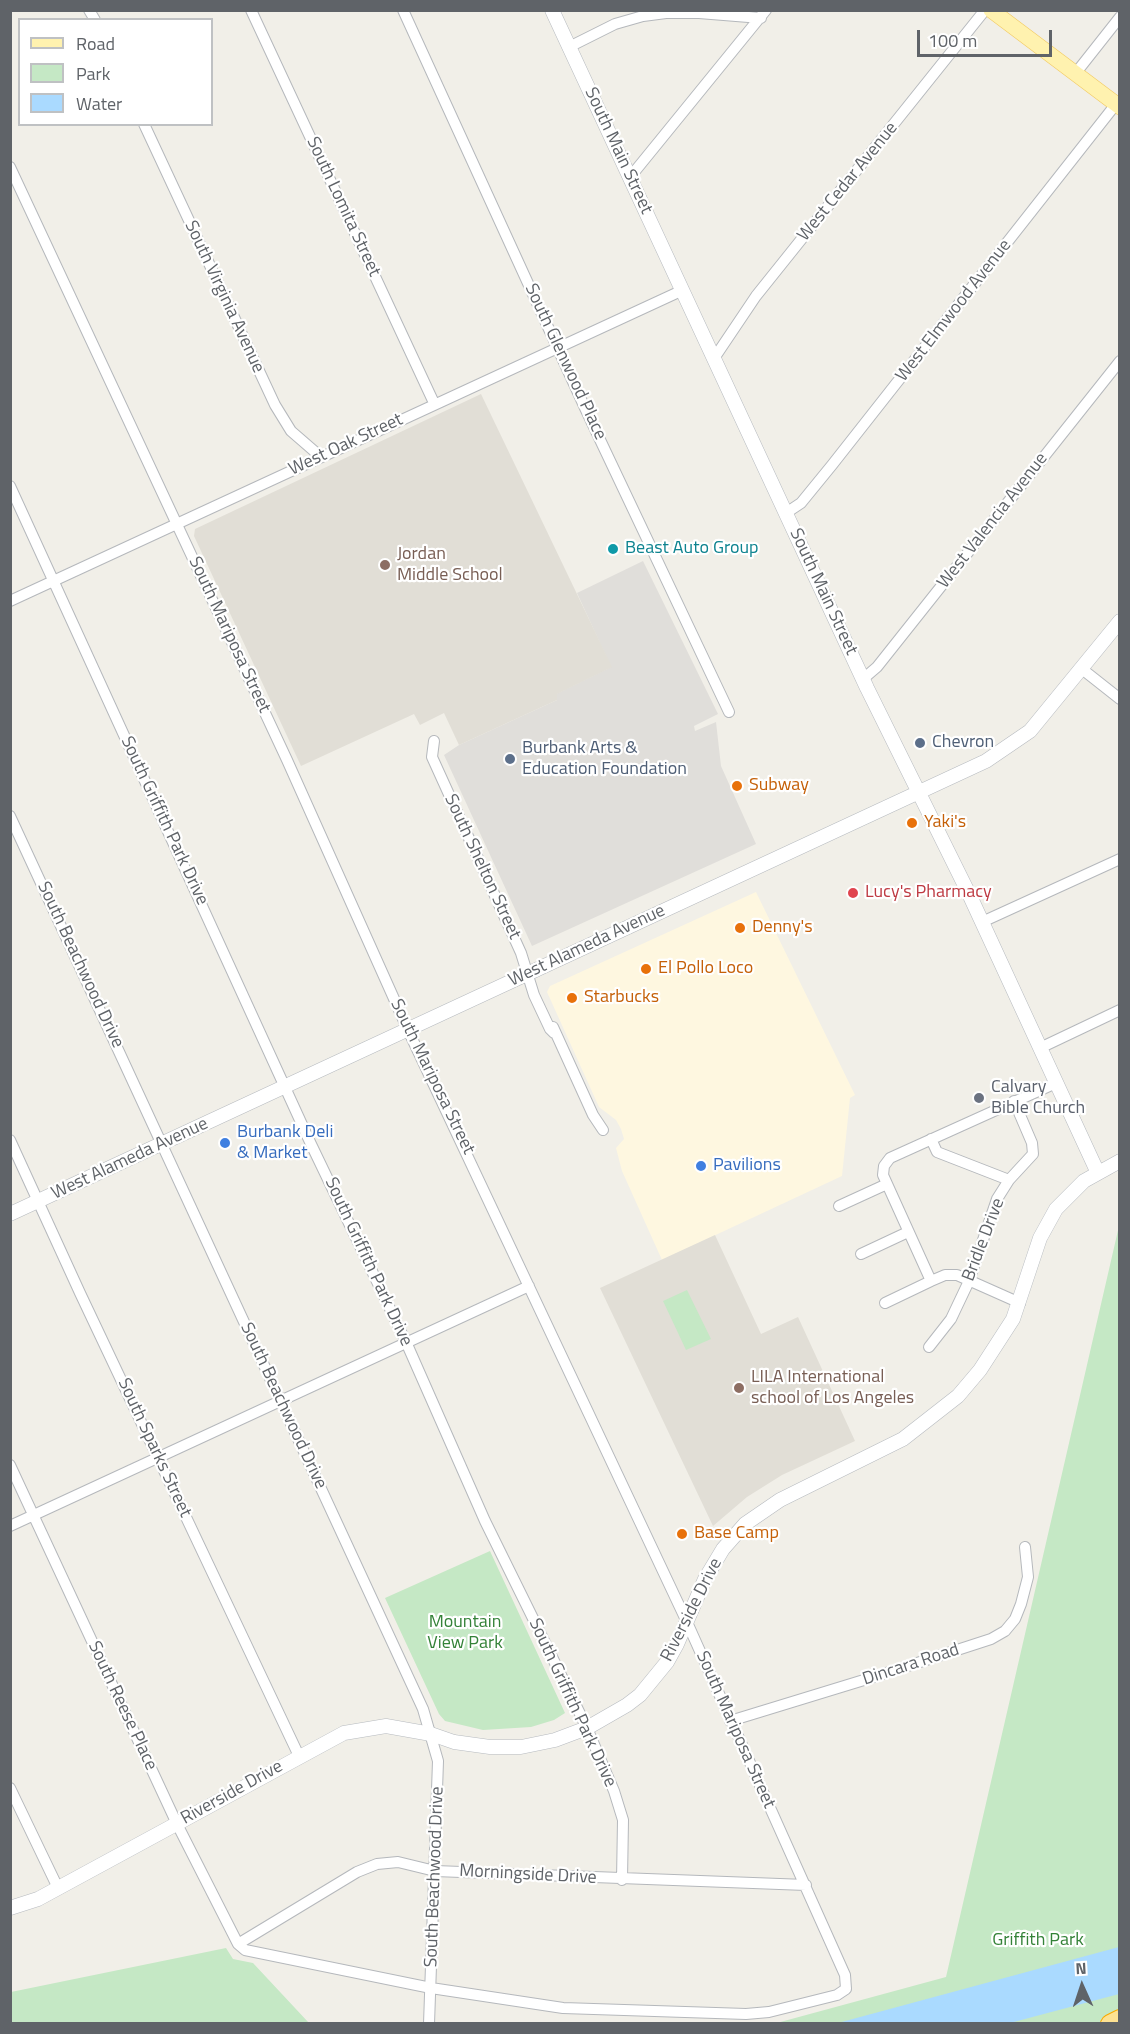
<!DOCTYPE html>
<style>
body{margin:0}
#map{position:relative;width:1130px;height:2034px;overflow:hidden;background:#f1efe8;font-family:"Titillium Web",sans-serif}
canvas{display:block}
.frame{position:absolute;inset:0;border:12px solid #5f6368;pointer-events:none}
.legend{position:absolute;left:18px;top:18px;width:195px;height:108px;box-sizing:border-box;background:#fff;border:2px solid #bfc1c3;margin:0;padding:8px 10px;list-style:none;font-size:18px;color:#5f6368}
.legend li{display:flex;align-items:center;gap:12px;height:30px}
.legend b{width:30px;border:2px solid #bfc1c3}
.north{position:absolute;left:1052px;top:1956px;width:60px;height:60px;-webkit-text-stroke:4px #fff;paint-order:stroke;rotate:357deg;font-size:16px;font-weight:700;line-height:24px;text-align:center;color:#5f6368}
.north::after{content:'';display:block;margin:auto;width:21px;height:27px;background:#5f6368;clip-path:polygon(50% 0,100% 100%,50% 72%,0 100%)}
.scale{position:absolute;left:917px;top:30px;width:135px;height:27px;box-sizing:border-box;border:3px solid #5f6368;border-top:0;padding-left:8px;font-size:18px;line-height:21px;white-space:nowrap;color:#5f6368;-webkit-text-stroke:4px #fff;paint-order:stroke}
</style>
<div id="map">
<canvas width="1130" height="2034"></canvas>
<div class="frame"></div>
<ul class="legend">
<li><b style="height:8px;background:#fff2af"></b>Road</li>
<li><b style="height:16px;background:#c5e8c5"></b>Park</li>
<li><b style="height:16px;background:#aadaff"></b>Water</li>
</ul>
<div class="north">N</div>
<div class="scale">100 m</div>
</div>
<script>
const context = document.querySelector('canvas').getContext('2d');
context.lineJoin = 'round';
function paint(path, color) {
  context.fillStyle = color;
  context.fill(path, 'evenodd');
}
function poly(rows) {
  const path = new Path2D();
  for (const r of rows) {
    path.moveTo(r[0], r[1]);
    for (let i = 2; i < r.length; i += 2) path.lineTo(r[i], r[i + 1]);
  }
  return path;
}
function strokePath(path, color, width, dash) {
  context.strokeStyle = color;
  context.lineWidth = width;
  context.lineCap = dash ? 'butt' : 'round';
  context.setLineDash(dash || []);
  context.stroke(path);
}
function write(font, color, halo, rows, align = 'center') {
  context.font = font + ' "Titillium Web",sans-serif';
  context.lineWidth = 4.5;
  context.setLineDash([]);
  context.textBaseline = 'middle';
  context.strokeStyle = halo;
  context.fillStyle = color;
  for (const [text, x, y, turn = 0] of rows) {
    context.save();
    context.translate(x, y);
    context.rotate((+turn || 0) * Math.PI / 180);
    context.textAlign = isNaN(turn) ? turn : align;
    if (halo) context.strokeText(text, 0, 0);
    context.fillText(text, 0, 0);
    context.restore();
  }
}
paint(poly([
 [756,892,855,1095,850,1098,842,1176,662,1260,622,1171,616,1148,624,1139,621,1129,616,1120,599,1107,547,992,550,986]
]), '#fef7e0');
paint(poly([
 [643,561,718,714,694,726,695,731,716,722,721,766,756,844,532,946,444,755,459,745,557,700,556,694,611,667,577,593]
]), '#e0deda');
paint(poly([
 [481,394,612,667,557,694,557,700,459,745,444,713,420,725,414,714,301,766,194,536,195,529],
 [715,1235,761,1334,798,1317,855,1441,782,1475,747,1497,713,1526,600,1288]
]), '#e1ded6');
paint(poly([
 [1119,1226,1119,2023,773,2024,946,1977],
 [687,1290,711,1339,686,1350,663,1301],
 [490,1551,565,1713,554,1720,531,1727,483,1730,445,1721,439,1714,385,1598],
 [226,1948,233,1959,253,1963,309,2023,11,2023,11,1992]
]), '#c5e8c5');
paint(poly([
 [1119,1947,1119,1994,1010,2023,838,2023]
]), '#aadaff');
const street = poly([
 [89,10,95,20],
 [251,10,434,403],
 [403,10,585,408,729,712],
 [569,47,615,24,643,16,666,13,699,13,761,18],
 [1075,74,1120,17],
 [144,124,275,405,291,431,321,457],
 [10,167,287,760,408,1030,686,1620,845,1975,846,1989,837,1995,769,2012,746,2014,563,2008,431,1988,245,1950,238,1944,177,1824,10,1465],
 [631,176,766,10],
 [715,357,756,296,985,10],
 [10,486,310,1142,406,1342,485,1521,587,1728,614,1791,623,1820,622,1880],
 [786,513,801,503,832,465,1116,104],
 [10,601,683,290],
 [1082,669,1120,699],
 [863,679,877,667,1120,361],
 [434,741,432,757,521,953,534,995,550,1029,554,1033],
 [10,816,423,1709,438,1761,429,2024],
 [982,922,1120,859],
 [553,1027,593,1115,603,1130],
 [1040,1048,1120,1010],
 [931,1139,937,1152,1009,1180],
 [10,1140,80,1293,299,1756],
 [839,1206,887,1184],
 [861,1254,908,1232],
 [885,1303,931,1281],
 [1020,1303,957,1275,945,1275,931,1281,883,1175,884,1166,890,1158,1056,1083],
 [929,1347,951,1319,969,1281,997,1199,1009,1180,1033,1154,1032,1143,1014,1101],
 [10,1526,529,1286],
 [730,1721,877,1676,991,1639,1005,1631,1015,1619,1021,1604,1028,1577,1025,1547],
 [10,1788,58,1888],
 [238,1944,357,1872,377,1864,398,1862,435,1871,806,1885]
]);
const secondary = poly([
 [552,10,867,688,970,896,1097,1171],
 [10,1214,986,761,1030,731,1120,621],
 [10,1908,38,1899,344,1733,386,1726,431,1734,454,1742,490,1747,521,1747,555,1740,587,1728,627,1705,640,1695,667,1662,677,1644,705,1579,723,1549,745,1524,780,1500,903,1439,958,1396,980,1370,1013,1319,1040,1238,1056,1209,1084,1181,1120,1161]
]);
const primary = poly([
 [991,10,1120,107]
]);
const highway = poly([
 [1110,2024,1120,2019]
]);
strokePath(street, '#b5b8bc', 12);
strokePath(secondary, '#b6babf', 15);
strokePath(primary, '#f2c960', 16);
strokePath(highway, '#f9ab00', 20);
strokePath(street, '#fff', 10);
strokePath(secondary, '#fff', 14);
strokePath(primary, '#fff2af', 15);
strokePath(highway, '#fde293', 18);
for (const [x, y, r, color] of [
 [613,549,6,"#0f9aa8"],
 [385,565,6,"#8d6e63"],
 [920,743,6,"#5c6f8a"],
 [510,759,6,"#5c6f8a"],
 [737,786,6,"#e8710a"],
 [912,823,6,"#e8710a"],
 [853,893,6,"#e0444e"],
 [740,928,6,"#e8710a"],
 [646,969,6,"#e8710a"],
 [572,998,6,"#e8710a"],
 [979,1098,6,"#6b7280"],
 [225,1143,6,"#3f7fe0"],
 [701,1166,6,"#3f7fe0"],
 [739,1388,6,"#8d6e63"],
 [682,1534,6,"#e8710a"]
]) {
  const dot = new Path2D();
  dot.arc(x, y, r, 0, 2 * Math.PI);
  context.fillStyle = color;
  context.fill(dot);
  strokePath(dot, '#fff', 2);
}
write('18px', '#5f6368', '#fff', [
 ["South Main Street",618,151,65],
 ["West Cedar Avenue",848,182,-51],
 ["South Lomita Street",343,207,65],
 ["South Virginia Avenue",224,297,65],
 ["West Elmwood Avenue",954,311,-52],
 ["South Glenwood Place",565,362,65],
 ["West Oak Street",346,445,-25],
 ["West Valencia Avenue",993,521,-52],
 ["South Main Street",823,592,65],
 ["South Mariposa Street",229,635,65],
 ["South Griffith Park Drive",164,821,65],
 ["South Shelton Street",482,867,65],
 ["West Alameda Avenue",587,946,-25],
 ["South Beachwood Drive",80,965,65],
 ["South Mariposa Street",432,1077,64],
 ["West Alameda Avenue",130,1159,-25],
 ["Bridle Drive",984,1240,-69],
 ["South Griffith Park Drive",368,1262,65],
 ["South Beachwood Drive",283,1406,65],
 ["South Sparks Street",154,1448,65],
 ["Riverside Drive",692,1610,-63],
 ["Dincara Road",911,1665,-18],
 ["South Griffith Park Drive",572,1703,65],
 ["South Reese Place",122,1706,65],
 ["South Mariposa Street",735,1730,66],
 ["Riverside Drive",232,1793,-29],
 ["Morningside Drive",528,1875,3],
 ["South Beachwood Drive",435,1877,-88]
]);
write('18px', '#0d838f', '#fff', [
 ["Beast Auto Group",625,549]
], 'left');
write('18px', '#785e54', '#fff', [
 ["Jordan",397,555],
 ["Middle School",397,576],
 ["LILA International",751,1378],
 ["school of Los Angeles",751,1399]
], 'left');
write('18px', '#4e5e75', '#fff', [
 ["Chevron",932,743],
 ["Burbank Arts &",522,749],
 ["Education Foundation",522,770]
], 'left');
write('18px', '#c56008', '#fff', [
 ["Subway",749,786],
 ["Yaki's",924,823],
 ["Denny's",752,928],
 ["El Pollo Loco",658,969],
 ["Starbucks",584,998],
 ["Base Camp",694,1534]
], 'left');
write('18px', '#be3a42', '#fff', [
 ["Lucy's Pharmacy",865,893]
], 'left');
write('18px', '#5b616d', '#fff', [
 ["Calvary",991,1088],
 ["Bible Church",991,1109]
], 'left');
write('18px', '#366cbe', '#fff', [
 ["Burbank Deli",237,1133],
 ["& Market",237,1154],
 ["Pavilions",713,1166]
], 'left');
write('18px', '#348238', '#fff', [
 ["Mountain",465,1623],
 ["View Park",465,1644],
 ["Griffith Park",1038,1941]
]);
</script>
